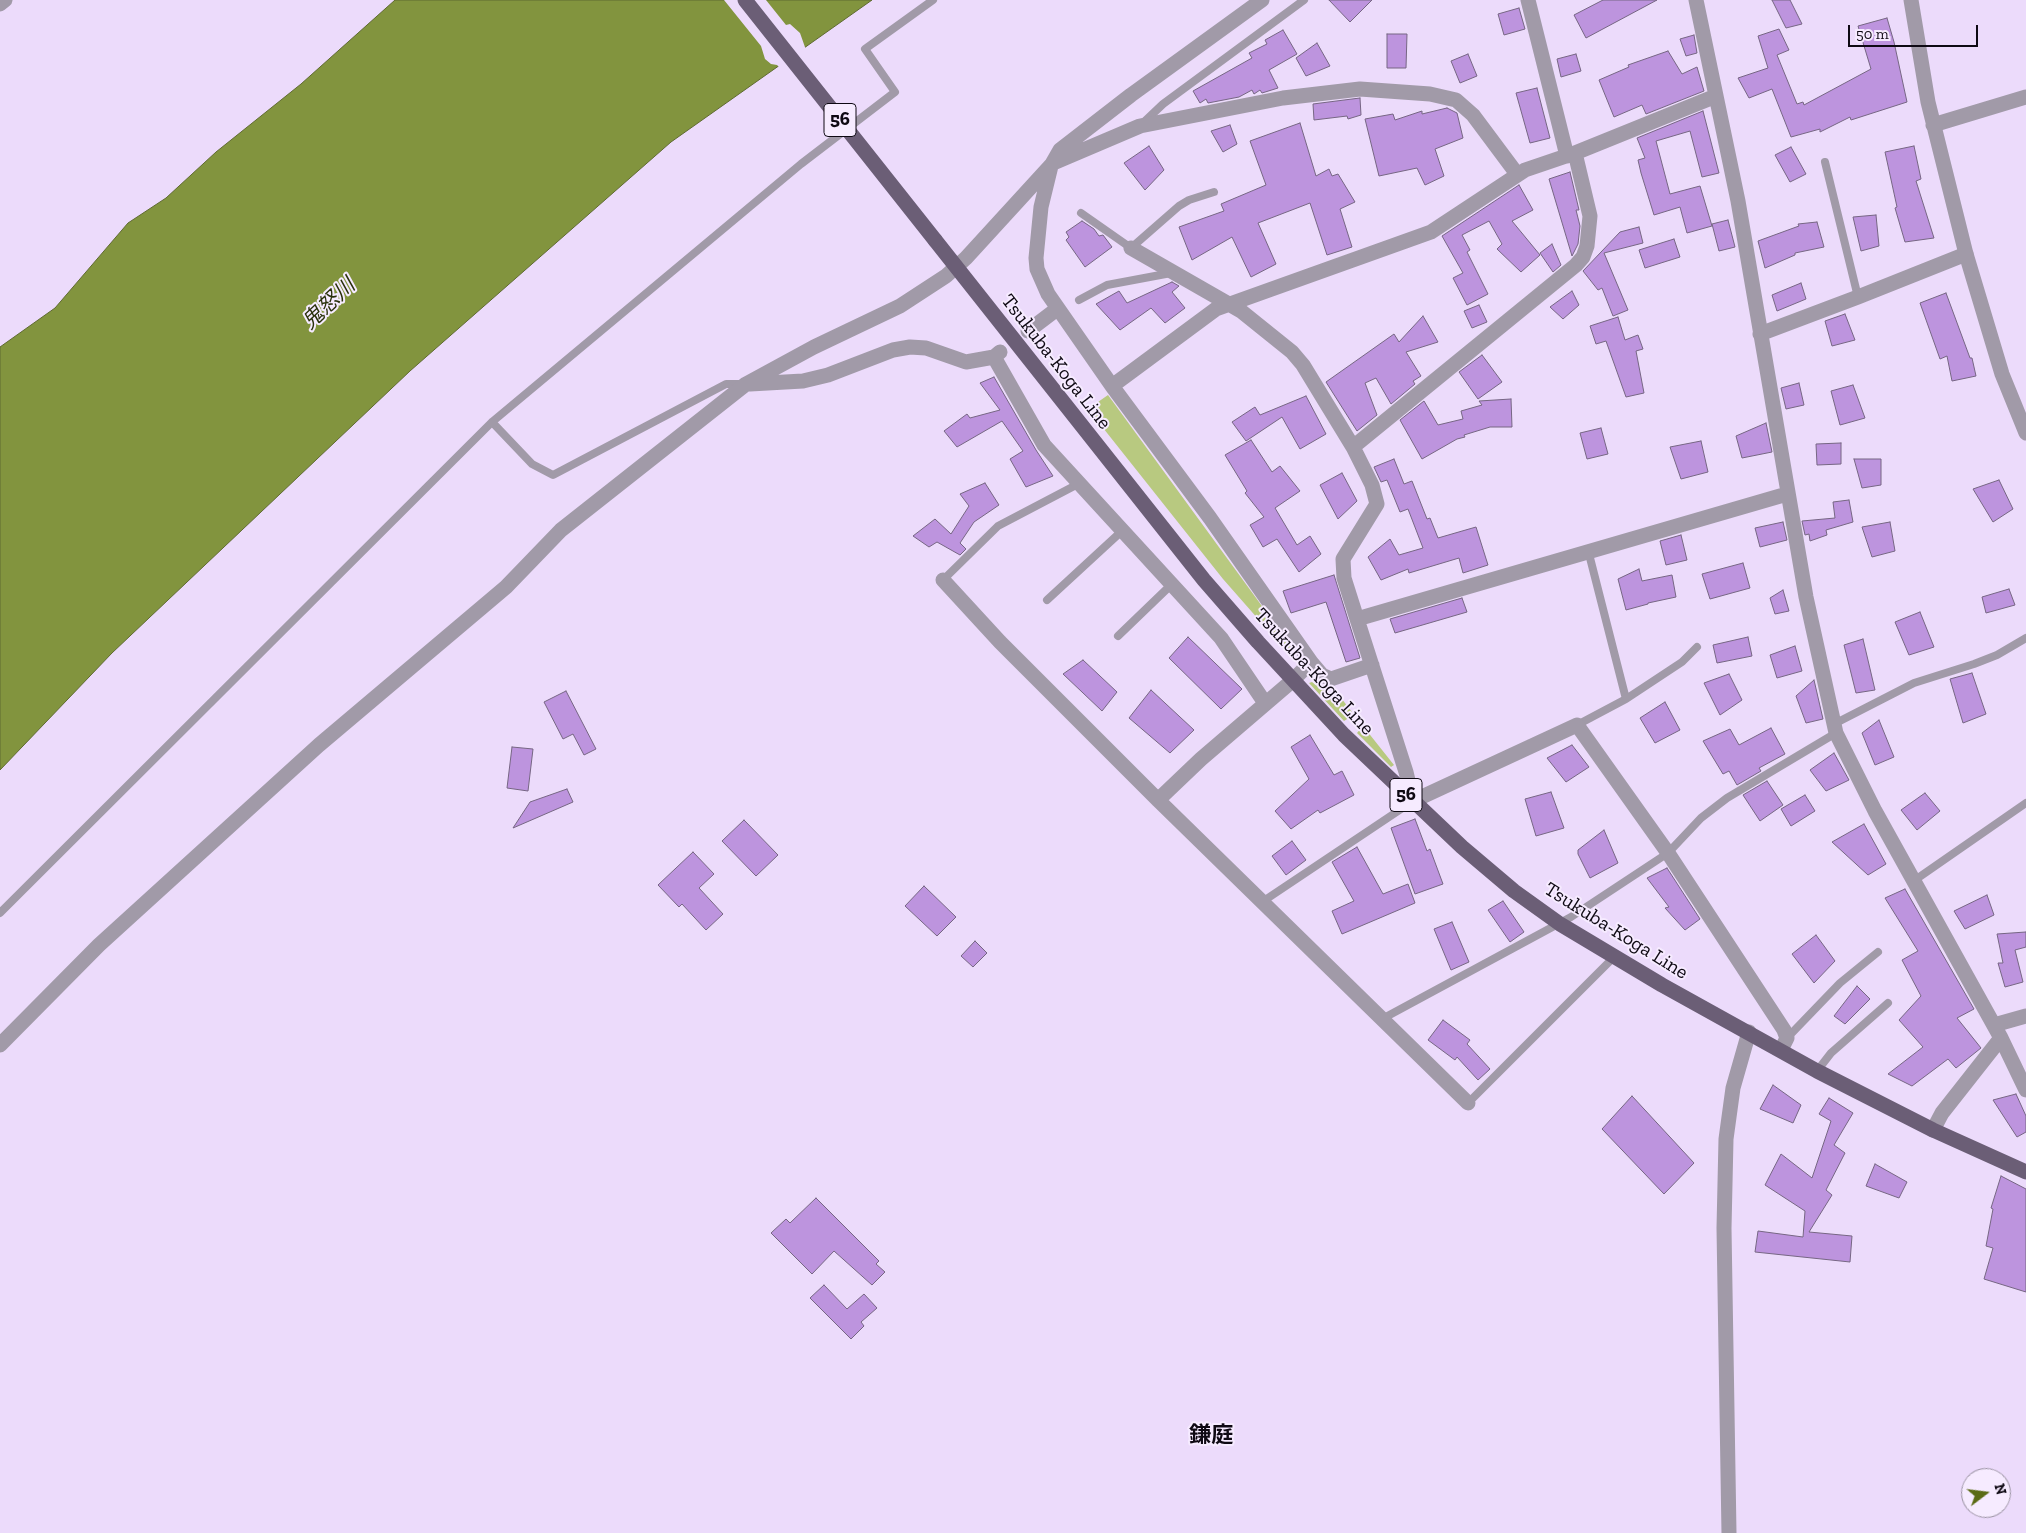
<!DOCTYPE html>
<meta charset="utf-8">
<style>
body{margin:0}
#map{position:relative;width:2026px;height:1533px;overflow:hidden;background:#ecdbfb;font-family:"Zilla Slab",serif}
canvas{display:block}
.north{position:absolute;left:1961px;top:1468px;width:50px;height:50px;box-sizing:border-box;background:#f6ebff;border:1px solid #9991a1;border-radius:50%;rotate:75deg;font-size:14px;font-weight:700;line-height:20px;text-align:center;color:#0e0913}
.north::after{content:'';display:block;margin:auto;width:18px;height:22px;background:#5b6b15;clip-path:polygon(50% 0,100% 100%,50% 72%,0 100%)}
.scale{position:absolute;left:1848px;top:25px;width:130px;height:22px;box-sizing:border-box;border:2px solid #0e0913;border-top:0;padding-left:6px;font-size:15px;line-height:18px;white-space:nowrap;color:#0e0913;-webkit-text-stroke:4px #f6ebff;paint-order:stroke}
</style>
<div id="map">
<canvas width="2026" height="1533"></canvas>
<div class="north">N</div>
<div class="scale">50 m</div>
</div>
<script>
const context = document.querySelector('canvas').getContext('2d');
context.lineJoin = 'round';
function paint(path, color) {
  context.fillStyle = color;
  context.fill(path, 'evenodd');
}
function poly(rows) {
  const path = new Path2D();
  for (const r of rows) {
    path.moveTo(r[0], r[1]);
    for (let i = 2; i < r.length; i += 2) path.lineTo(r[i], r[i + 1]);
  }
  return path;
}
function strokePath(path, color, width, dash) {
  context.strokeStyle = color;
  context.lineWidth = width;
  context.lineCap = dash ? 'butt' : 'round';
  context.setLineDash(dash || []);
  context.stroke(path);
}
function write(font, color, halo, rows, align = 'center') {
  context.font = font + ' "Zilla Slab","Noto Sans JP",serif';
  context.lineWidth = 4;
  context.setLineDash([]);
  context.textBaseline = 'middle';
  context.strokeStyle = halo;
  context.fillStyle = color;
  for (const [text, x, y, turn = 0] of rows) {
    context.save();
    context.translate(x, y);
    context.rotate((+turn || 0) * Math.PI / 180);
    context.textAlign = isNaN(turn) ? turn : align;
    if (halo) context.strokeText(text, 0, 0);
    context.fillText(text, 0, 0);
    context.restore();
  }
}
paint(poly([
 [1108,395,1294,650,1288,653,1223,579,1088,409],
 [1312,682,1330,694,1338,694,1352,712,1352,716,1344,721,1309,683],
 [1363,726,1394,765,1391,767,1357,733]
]), '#b8c980');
const water = poly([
 [395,0,872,0,671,142,410,371,112,653,0,770,0,347,55,308,128,223,166,198,216,152,301,84,395,0]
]);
paint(water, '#82943e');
strokePath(water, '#5f6a31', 1);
paint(poly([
 [724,0,766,0,786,25,790,24,800,33,806,50,780,68,777,65,771,64,765,59,761,46]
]), '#ecdbfb');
const building = poly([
 [1329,0,1372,0,1350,22,1329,0],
 [1603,0,1657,0,1586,38,1574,15,1603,0],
 [1772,0,1790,0,1802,24,1786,28,1772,0],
 [1519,8,1525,29,1504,35,1498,14,1519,8],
 [1887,18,1894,42,1907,102,1851,120,1850,117,1820,132,1820,129,1791,137,1772,89,1749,98,1738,78,1768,68,1758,36,1779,29,1789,50,1777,55,1797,104,1803,102,1804,105,1871,69,1858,26,1887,18],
 [1283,30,1297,54,1269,70,1278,88,1262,93,1260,90,1254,94,1252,90,1239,97,1208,103,1206,99,1200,103,1193,91,1252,58,1249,53,1267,44,1265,40,1283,30],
 [1387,34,1407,34,1406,68,1387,68,1387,34],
 [1694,35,1697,53,1686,56,1680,39,1694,35],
 [1317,43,1330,66,1306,76,1296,58,1317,43],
 [1668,51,1682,74,1697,67,1704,91,1646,114,1642,105,1614,117,1599,80,1629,67,1628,65,1668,51],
 [1468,54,1477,76,1460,83,1451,61,1468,54],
 [1576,54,1581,71,1561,77,1557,59,1576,54],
 [1537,88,1550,138,1530,143,1516,93,1537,88],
 [1360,98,1361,115,1348,119,1347,116,1314,120,1313,104,1360,98],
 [1447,108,1457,113,1463,138,1435,149,1444,176,1425,185,1417,168,1379,176,1365,119,1393,114,1395,120,1422,111,1422,114,1447,108],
 [1703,111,1719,173,1702,177,1690,131,1656,141,1670,194,1700,186,1712,226,1687,233,1680,207,1654,215,1641,173,1638,160,1645,158,1637,138,1703,111],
 [1300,123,1316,176,1329,169,1332,176,1338,174,1355,202,1340,209,1352,247,1327,255,1310,203,1258,223,1276,264,1251,277,1232,237,1192,260,1179,227,1224,211,1221,204,1266,185,1250,141,1300,123],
 [1230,125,1237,144,1223,152,1211,131,1230,125],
 [1149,146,1164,170,1145,190,1124,163,1149,146],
 [1914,146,1921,179,1916,181,1934,238,1905,242,1895,208,1897,207,1885,152,1914,146],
 [1791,147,1806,174,1790,182,1775,155,1791,147],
 [1570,172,1579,210,1576,210,1580,226,1578,244,1572,256,1549,179,1570,172],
 [1519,185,1533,210,1512,221,1540,255,1521,272,1497,249,1502,244,1489,221,1462,235,1470,250,1467,252,1488,294,1467,305,1453,278,1463,273,1442,236,1519,185],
 [1876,215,1879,246,1861,251,1853,217,1876,215],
 [1728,220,1735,247,1719,251,1712,224,1728,220],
 [1082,221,1094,229,1099,236,1103,235,1112,247,1085,267,1066,240,1069,237,1066,232,1082,221],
 [1817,222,1824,247,1795,253,1795,255,1765,268,1758,241,1799,226,1798,224,1817,222],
 [1639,227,1643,243,1604,253,1628,310,1613,316,1602,288,1598,290,1583,271,1620,232,1639,227],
 [1674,239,1680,257,1645,268,1639,250,1674,239],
 [1552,244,1561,265,1553,272,1540,253,1552,244],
 [1172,282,1179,286,1172,292,1185,308,1165,323,1151,308,1120,330,1096,304,1119,291,1127,303,1172,282],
 [1801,283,1806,299,1777,311,1772,295,1801,283],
 [1572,291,1579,305,1563,319,1550,307,1572,291],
 [1946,293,1970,358,1972,358,1976,376,1952,381,1947,356,1940,359,1920,303,1946,293],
 [1479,305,1487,322,1472,328,1464,311,1479,305],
 [1845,314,1855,340,1832,346,1825,321,1845,314],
 [1423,316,1438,342,1406,352,1421,376,1413,381,1415,384,1391,404,1376,378,1365,383,1377,415,1357,431,1326,382,1394,334,1399,342,1423,316],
 [1618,317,1625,340,1638,335,1643,349,1636,351,1644,393,1626,397,1606,341,1596,344,1590,326,1618,317],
 [1482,355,1502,382,1478,399,1459,372,1482,355],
 [994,377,1036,450,1053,476,1026,487,1010,459,1023,451,1002,421,957,447,944,431,967,414,970,418,1000,410,980,383,994,377],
 [1799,383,1804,405,1786,409,1781,388,1799,383],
 [1853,385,1865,418,1840,425,1831,391,1853,385],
 [1306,396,1326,434,1300,449,1282,417,1246,441,1232,422,1255,407,1260,415,1306,396],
 [1511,399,1512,427,1490,427,1464,435,1465,437,1457,439,1422,459,1400,420,1424,401,1438,425,1463,419,1461,411,1482,405,1479,401,1511,399],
 [1766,423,1772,452,1742,458,1736,436,1766,423],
 [1601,428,1608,454,1587,459,1580,433,1601,428],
 [1251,440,1272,472,1280,466,1300,491,1275,508,1297,545,1310,536,1321,554,1299,572,1277,539,1263,547,1250,525,1264,517,1245,493,1247,491,1225,455,1251,440],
 [1701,441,1708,472,1681,479,1670,447,1701,441],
 [1841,443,1841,464,1817,465,1816,444,1841,443],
 [1394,459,1404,484,1412,481,1427,519,1430,518,1438,538,1476,527,1488,565,1463,573,1459,558,1409,573,1408,569,1381,580,1368,557,1390,539,1399,555,1423,548,1408,509,1400,512,1387,480,1381,482,1374,467,1394,459],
 [1854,459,1881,459,1881,485,1862,488,1854,459],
 [1342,473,1357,501,1338,519,1320,485,1342,473],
 [1999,480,2013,509,1993,522,1973,489,1999,480],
 [985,483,999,505,974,522,960,543,966,549,960,555,937,542,929,547,913,536,935,519,951,534,969,506,960,494,985,483],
 [1849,500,1853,522,1826,530,1827,535,1810,541,1809,534,1805,535,1802,521,1835,518,1833,502,1849,500],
 [1783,522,1787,540,1760,547,1755,528,1783,522],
 [1890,522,1895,551,1872,557,1862,527,1890,522],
 [1681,535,1687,560,1666,565,1660,541,1681,535],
 [1743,563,1750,588,1710,599,1702,574,1743,563],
 [1639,569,1642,581,1672,575,1676,597,1648,603,1648,604,1626,610,1618,579,1639,569],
 [1334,575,1360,658,1346,662,1326,602,1291,613,1283,591,1334,575],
 [2009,589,2015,605,1986,613,1982,597,2009,589],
 [1783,590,1789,611,1775,614,1770,598,1783,590],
 [1462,598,1467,612,1395,633,1390,619,1462,598],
 [1920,612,1934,647,1909,655,1895,622,1920,612],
 [1188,637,1242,689,1221,709,1169,658,1188,637],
 [1748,637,1752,656,1717,663,1713,645,1748,637],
 [1863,639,1875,690,1856,693,1844,645,1863,639],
 [1795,646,1802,671,1777,678,1770,655,1795,646],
 [1083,660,1117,692,1102,711,1063,674,1083,660],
 [1972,673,1986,714,1963,723,1950,679,1972,673],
 [1729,674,1742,700,1720,715,1704,683,1729,674],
 [1814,680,1823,719,1806,723,1796,696,1814,680],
 [1151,690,1194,730,1170,753,1129,718,1151,690],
 [566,691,596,749,584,755,573,734,563,739,544,702,566,691],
 [1665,702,1680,730,1655,743,1640,718,1665,702],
 [1879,720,1894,757,1875,765,1862,733,1879,720],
 [1771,728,1785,754,1759,768,1761,771,1737,785,1729,771,1723,774,1703,741,1730,729,1739,745,1771,728],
 [1310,735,1334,775,1342,771,1354,795,1320,813,1318,810,1291,829,1275,811,1309,779,1291,747,1310,735],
 [1572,745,1589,767,1566,782,1547,758,1572,745],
 [512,747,533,749,528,791,507,788,512,747],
 [1834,753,1849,780,1826,791,1810,770,1834,753],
 [1767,781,1783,805,1760,821,1743,795,1767,781],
 [567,789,573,802,513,828,530,802,567,789],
 [1551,792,1564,828,1536,836,1525,799,1551,792],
 [1925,793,1940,811,1917,830,1901,810,1925,793],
 [1805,795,1815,811,1791,826,1781,809,1805,795],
 [1415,819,1427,851,1430,849,1443,884,1415,894,1391,828,1415,819],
 [744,820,778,855,756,876,722,841,744,820],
 [1864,824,1886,864,1868,875,1832,842,1864,824],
 [1604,830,1618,863,1590,878,1578,854,1578,850,1604,830],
 [1292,841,1306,860,1286,875,1272,856,1292,841],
 [1357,847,1383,894,1408,884,1415,903,1342,934,1332,911,1354,901,1332,862,1357,847],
 [693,852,714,874,699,888,723,914,706,930,682,904,679,907,658,885,693,852],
 [1667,868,1700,919,1685,930,1665,908,1669,907,1647,878,1667,868],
 [924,886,956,917,937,936,905,906,924,886],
 [1905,889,1974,1009,1957,1018,1981,1048,1956,1068,1948,1059,1912,1086,1888,1074,1923,1047,1899,1020,1921,996,1902,960,1918,951,1885,898,1905,889],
 [1987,895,1994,915,1965,929,1954,911,1987,895],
 [1503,901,1524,932,1510,942,1488,910,1503,901],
 [1452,922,1469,962,1451,970,1434,929,1452,922],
 [2026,932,2026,947,2015,950,2023,982,2005,987,1998,963,2003,963,1997,934,2026,932],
 [1816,935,1835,961,1814,983,1792,954,1816,935],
 [975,941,987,953,973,967,961,956,975,941],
 [1857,986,1870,999,1845,1024,1834,1016,1857,986],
 [1443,1020,1470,1040,1467,1044,1490,1069,1478,1080,1457,1057,1455,1060,1428,1040,1443,1020],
 [1773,1085,1801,1105,1793,1123,1760,1109,1773,1085],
 [2016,1094,2026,1116,2026,1132,2017,1137,1993,1100,2016,1094],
 [1632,1096,1694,1163,1664,1194,1602,1129,1632,1096],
 [1829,1098,1853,1113,1834,1145,1845,1153,1826,1190,1832,1195,1809,1232,1852,1236,1850,1262,1755,1252,1758,1231,1803,1237,1805,1211,1765,1185,1781,1154,1812,1178,1831,1121,1819,1114,1829,1098],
 [1875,1164,1907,1182,1899,1198,1866,1186,1875,1164],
 [2001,1176,2026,1189,2026,1292,1984,1279,1993,1248,1986,1246,1993,1209,1991,1208,2001,1176],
 [816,1198,879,1261,876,1264,885,1272,872,1285,834,1251,812,1274,771,1233,786,1219,790,1223,816,1198],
 [824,1285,847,1309,864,1294,877,1308,861,1322,864,1326,851,1339,810,1298,824,1285]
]);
paint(building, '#bd94de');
strokePath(building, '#766683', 1);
strokePath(poly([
 [1143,123,1163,104,1304,0],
 [1825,162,1858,297],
 [1081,213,1131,248,1179,206,1189,200,1214,192],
 [1079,300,1107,285,1171,273],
 [492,422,532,464,553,475,726,384,744,384],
 [943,580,998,526,1080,483],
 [1047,600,1123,530],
 [1118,636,1172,584],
 [1626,699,1682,662,1697,647],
 [1834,724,1914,683,1974,664,1997,655,2026,638],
 [1577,725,1626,699,1588,550],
 [1915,880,2026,803],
 [1262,902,1413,801],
 [0,913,492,422,801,164,895,92,865,49,933,0],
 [1382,1019,1571,917,1668,853,1701,818,1727,798,1836,733],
 [1787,1038,1840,983,1878,952],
 [1817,1071,1831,1053,1888,1003],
 [1468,1103,1614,957]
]), '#a19aa8', 8);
strokePath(poly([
 [1528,0,1567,156],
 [1696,0,1738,201,1806,597,1836,733,1875,811,2001,1038,2026,1090],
 [0,4,5,0],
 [1053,163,1140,126,1283,98,1360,89,1430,94,1456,100,1473,115,1517,174],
 [1051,166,1041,207,1036,258,1037,269,1048,294,1112,386,1210,518,1311,662,1292,681,1201,759,1158,800],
 [1131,248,1241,311,1292,352,1303,365,1353,447,1372,485,1377,504,1343,559,1344,578,1357,619],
 [1028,331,1057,309],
 [1760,334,1858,297,1966,254],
 [994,357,1044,445,1221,638,1265,703],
 [750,384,803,381,828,375,893,350,910,347,926,348,966,362,994,357,1000,352],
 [1112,386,1216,309,1431,232,1525,170,1575,153,1716,96],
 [1353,447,1576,265,1583,257,1587,246,1590,216,1575,153],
 [943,580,1000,642,1158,800,1468,1103],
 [1311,662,1322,675,1331,679,1372,665],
 [1994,1025,2026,1016],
 [0,1045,99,945,319,745,506,587,561,530,746,384,814,347,900,306,946,276,966,258,1052,164,1060,150,1131,95,1262,0],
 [1781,1050,1787,1038,1784,1030,1668,853,1577,725,1413,801,1406,772,1357,619,1787,494],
 [1933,1130,1942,1113,2001,1038]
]), '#a19aa8', 15);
strokePath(poly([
 [1911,0,1928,102,1966,254,2002,374,2026,433],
 [1933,125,2026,97],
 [1729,1533,1724,1228,1726,1139,1733,1088,1749,1032]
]), '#a19aa8', 15);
strokePath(poly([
 [935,240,1204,580,1258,642,1344,735,1462,847,1514,891,1560,924,1662,985,1817,1071,1933,1130,2026,1172]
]), '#6b5e76', 15);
strokePath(poly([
 [745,0,935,240]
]), '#6b5e76', 15);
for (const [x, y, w] of [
 [840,120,32],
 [1406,795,32]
]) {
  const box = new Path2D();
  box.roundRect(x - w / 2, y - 16.5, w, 33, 4);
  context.fillStyle = '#f6ebff';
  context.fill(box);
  strokePath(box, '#0e0913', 1);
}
write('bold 19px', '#0e0913', null, [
 ["56",840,120],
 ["56",1406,795]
]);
write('20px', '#0e0913', '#f6ebff', [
 ["Tsukuba-Koga Line",1056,362,52],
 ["Tsukuba-Koga Line",1314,672,47],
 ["Tsukuba-Koga Line",1616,931,32]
]);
write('italic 21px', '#29300b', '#f6ebff', [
 ["鬼怒川",329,304,-43]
]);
write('bold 22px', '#0e0913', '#f6ebff', [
 ["鎌庭",1211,1436]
]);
</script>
